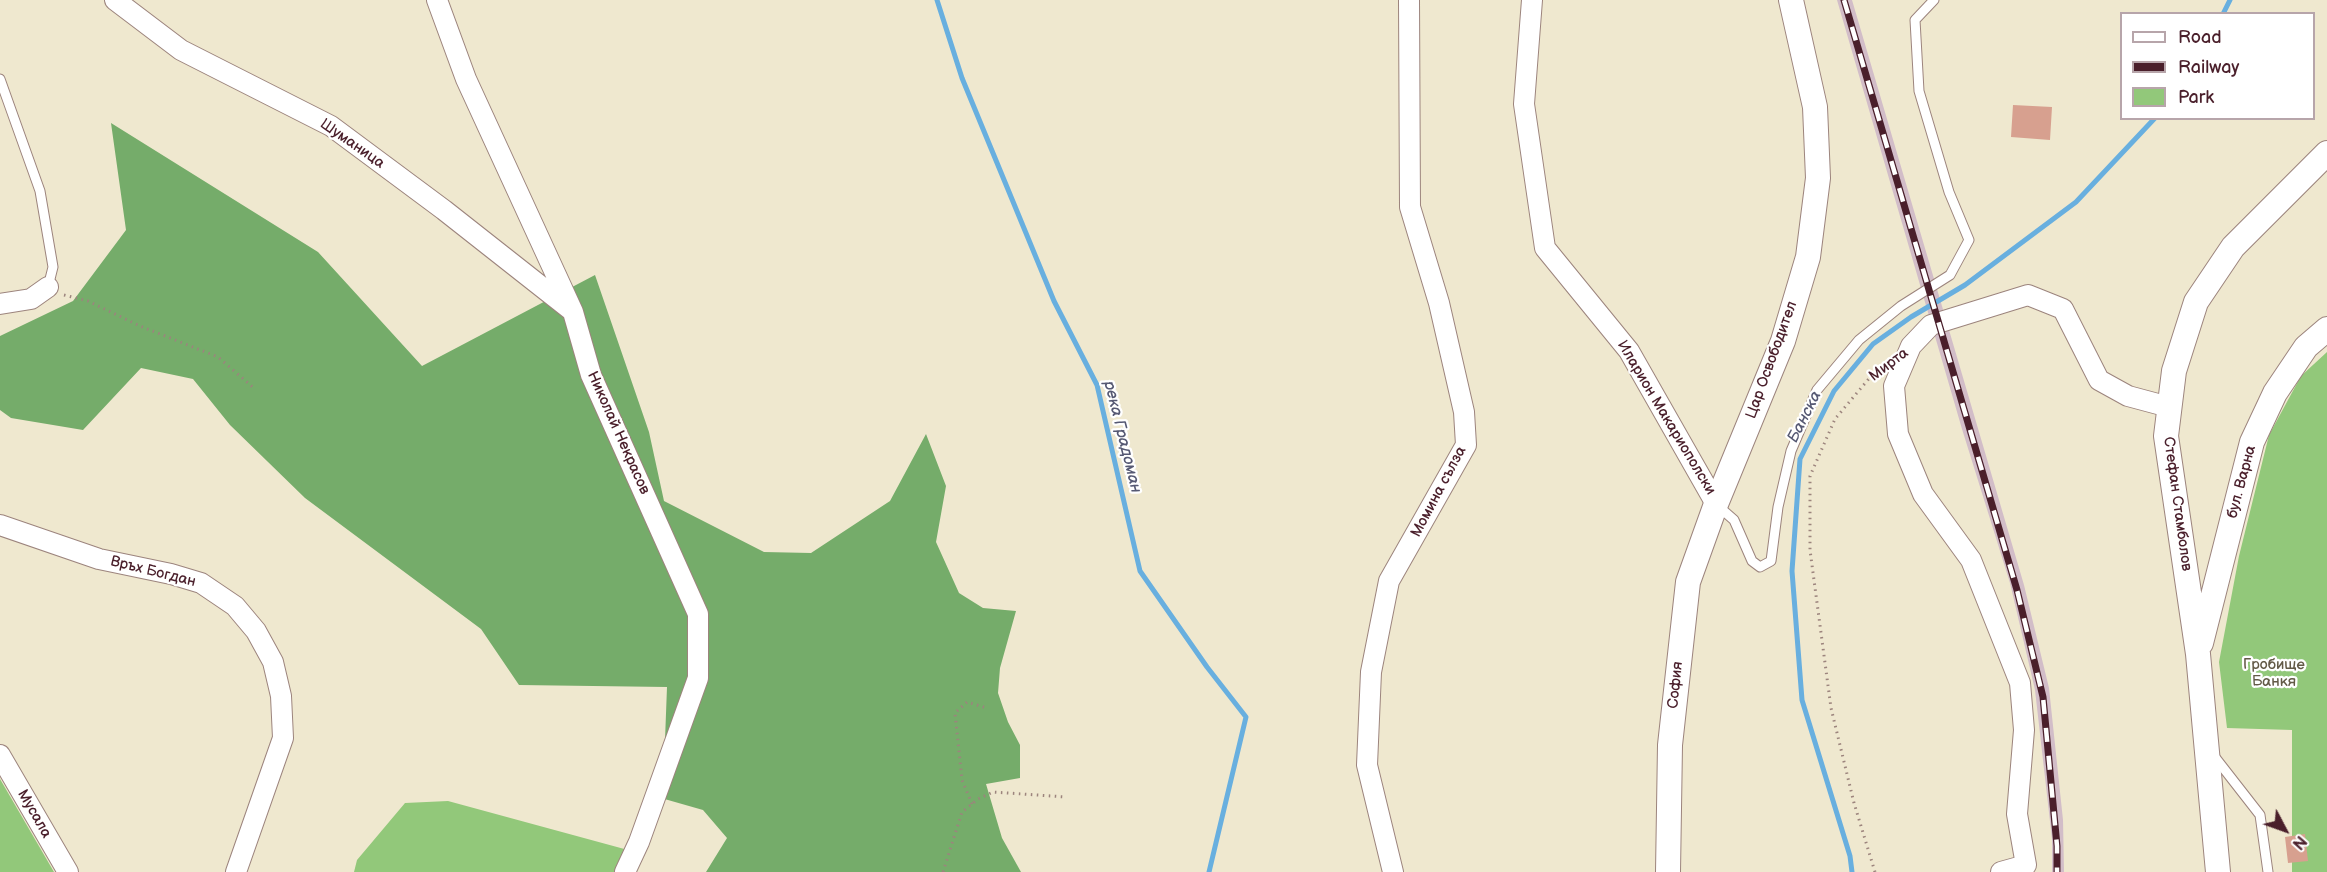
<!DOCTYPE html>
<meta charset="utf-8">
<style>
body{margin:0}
#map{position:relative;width:2327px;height:872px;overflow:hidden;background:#efe8cf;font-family:"Balsamiq Sans",sans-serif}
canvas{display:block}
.legend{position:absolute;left:2120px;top:12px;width:195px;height:108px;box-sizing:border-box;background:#fff;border:2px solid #b7a5aa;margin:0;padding:8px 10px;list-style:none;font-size:18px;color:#4a1f2b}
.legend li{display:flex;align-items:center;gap:12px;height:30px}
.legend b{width:30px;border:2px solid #b7a5aa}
.north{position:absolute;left:2255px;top:800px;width:60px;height:60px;-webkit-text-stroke:4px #fff;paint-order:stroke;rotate:131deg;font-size:16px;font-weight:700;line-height:24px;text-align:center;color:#4a1f2b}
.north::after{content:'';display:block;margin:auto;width:21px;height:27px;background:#4a1f2b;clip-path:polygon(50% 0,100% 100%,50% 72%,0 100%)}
</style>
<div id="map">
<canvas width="2327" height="872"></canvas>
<ul class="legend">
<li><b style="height:8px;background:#fff"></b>Road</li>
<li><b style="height:8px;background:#4a1f2b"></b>Railway</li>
<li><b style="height:16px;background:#92c87a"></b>Park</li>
</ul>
<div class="north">N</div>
</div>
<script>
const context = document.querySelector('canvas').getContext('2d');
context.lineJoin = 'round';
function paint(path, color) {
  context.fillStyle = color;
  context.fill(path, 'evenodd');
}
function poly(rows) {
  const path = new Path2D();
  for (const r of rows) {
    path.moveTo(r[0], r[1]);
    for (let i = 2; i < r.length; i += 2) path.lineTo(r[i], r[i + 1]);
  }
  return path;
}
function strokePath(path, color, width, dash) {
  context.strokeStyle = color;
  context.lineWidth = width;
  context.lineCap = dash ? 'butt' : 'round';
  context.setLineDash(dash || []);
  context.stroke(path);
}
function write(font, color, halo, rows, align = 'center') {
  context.font = font + ' "Balsamiq Sans",sans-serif';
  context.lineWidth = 4.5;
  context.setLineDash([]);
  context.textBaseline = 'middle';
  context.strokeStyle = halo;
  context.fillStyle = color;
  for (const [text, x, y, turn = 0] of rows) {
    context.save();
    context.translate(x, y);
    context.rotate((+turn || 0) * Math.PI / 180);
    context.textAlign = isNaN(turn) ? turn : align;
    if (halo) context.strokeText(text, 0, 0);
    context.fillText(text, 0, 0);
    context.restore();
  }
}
paint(poly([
 [1837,0,1852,0,2024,585,2049,688,2063,820,2064,872,2052,872,2052,839,2035,690,2010,583,1962,429]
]), '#d2bdc8');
paint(poly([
 [2327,352,2327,872,2292,872,2292,730,2227,728,2219,662,2239,556,2269,435,2301,376],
 [0,779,54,872,0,872],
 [448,801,628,850,619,872,354,872,357,860,405,803]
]), '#92c87a');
paint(poly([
 [111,123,318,252,422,366,595,275,649,432,664,501,764,552,811,553,890,501,926,434,946,486,936,542,959,593,983,608,1016,611,1000,668,998,693,1008,722,1020,745,1020,778,986,784,1002,838,1021,872,706,872,727,838,703,810,647,794,665,740,667,687,519,685,481,629,305,498,230,425,193,379,141,368,83,430,11,418,0,410,0,336,73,301,126,230]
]), '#75ac6a');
strokePath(poly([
 [937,0,962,78,1054,301,1097,385,1140,571,1207,667,1246,717,1209,872],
 [2223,14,2230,0],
 [1852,872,1850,856,1802,700,1792,571,1800,459,1834,391,1873,344,1911,317,1965,285,2076,202,2155,118]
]), '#68afdf', 5);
paint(poly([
 [2013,105,2052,107,2050,140,2011,137],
 [2305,834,2308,861,2288,863,2285,837]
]), '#d7a08f');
const service = poly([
 [0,79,40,191,53,267,48,287],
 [1718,506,1734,520,1752,561,1760,567,1771,561,1778,507,1791,451,1817,390,1859,340,1901,306,1950,275,1969,240,1949,192,1919,91,1915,20,1934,0],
 [2214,756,2260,815,2268,872]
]);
const minor = poly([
 [115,0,181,50,331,126,444,210,571,310],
 [437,0,466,79,573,312,591,375,698,614,698,678,639,842,625,872],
 [1532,0,1524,104,1545,248,1629,351,1716,504],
 [0,304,31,299,48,287],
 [0,525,99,559,171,574,201,583,235,606,256,631,273,662,281,696,283,738,236,872],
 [0,755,68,872],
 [1393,872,1367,765,1371,672,1389,581,1466,445,1464,412,1439,303,1410,207,1409,0],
 [2001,872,2026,865,2017,814,2024,730,2020,683,1971,560,1923,494,1898,434,1894,386,1911,346,1931,325,2028,295,2063,309,2099,380,2128,396,2169,407]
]);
const tertiary = poly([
 [2201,643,2252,442,2275,393,2306,347,2327,329],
 [1668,872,1670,745,1688,582,1716,504,1783,341,1808,257,1818,178,1815,107,1791,0],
 [2218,872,2198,654,2166,436,2174,371,2196,302,2233,247,2327,153]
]);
strokePath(service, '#9c847d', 11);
strokePath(minor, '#9c847d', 22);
strokePath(tertiary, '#9c847d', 26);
strokePath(poly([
 [64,295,88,301,140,326,218,357,255,389],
 [972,804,962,780,955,713,967,702,987,708],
 [943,872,962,812,978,799,993,792,1066,797],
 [1875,872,1854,803,1831,708,1810,550,1810,476,1835,419,1872,375,1882,368]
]), '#9c847d', 3, [1.5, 4.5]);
strokePath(service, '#fff', 9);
strokePath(minor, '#fff', 20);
strokePath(tertiary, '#fff', 24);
const rail = poly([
 [1844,0,2017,590,2043,697,2057,846,2057,872]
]);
strokePath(rail, '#4a1f2b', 7);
strokePath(rail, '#fff', 4.5, [14]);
write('15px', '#4a1f2b', '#fff', [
 ["Шуманица",352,144,35],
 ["Цар Освободител",1772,360,-70],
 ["Мирта",1889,365,-37],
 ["Иларион Макариополски",1666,418,59],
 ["Николай Некрасов",618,433,66],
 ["бул. Варна",2242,482,-75],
 ["Момина сълза",1439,492,-62],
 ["Стефан Стамболов",2177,504,82],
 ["Връх Богдан",153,572,14],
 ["София",1676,685,-84],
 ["Мусала",34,814,60]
]);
write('15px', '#635a47', '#fff', [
 ["Гробище",2274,665],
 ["Банкя",2274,682]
]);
write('italic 16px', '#565973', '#fff', [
 ["Банска",1805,417,-63],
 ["река Градоман",1122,437,76]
]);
</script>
